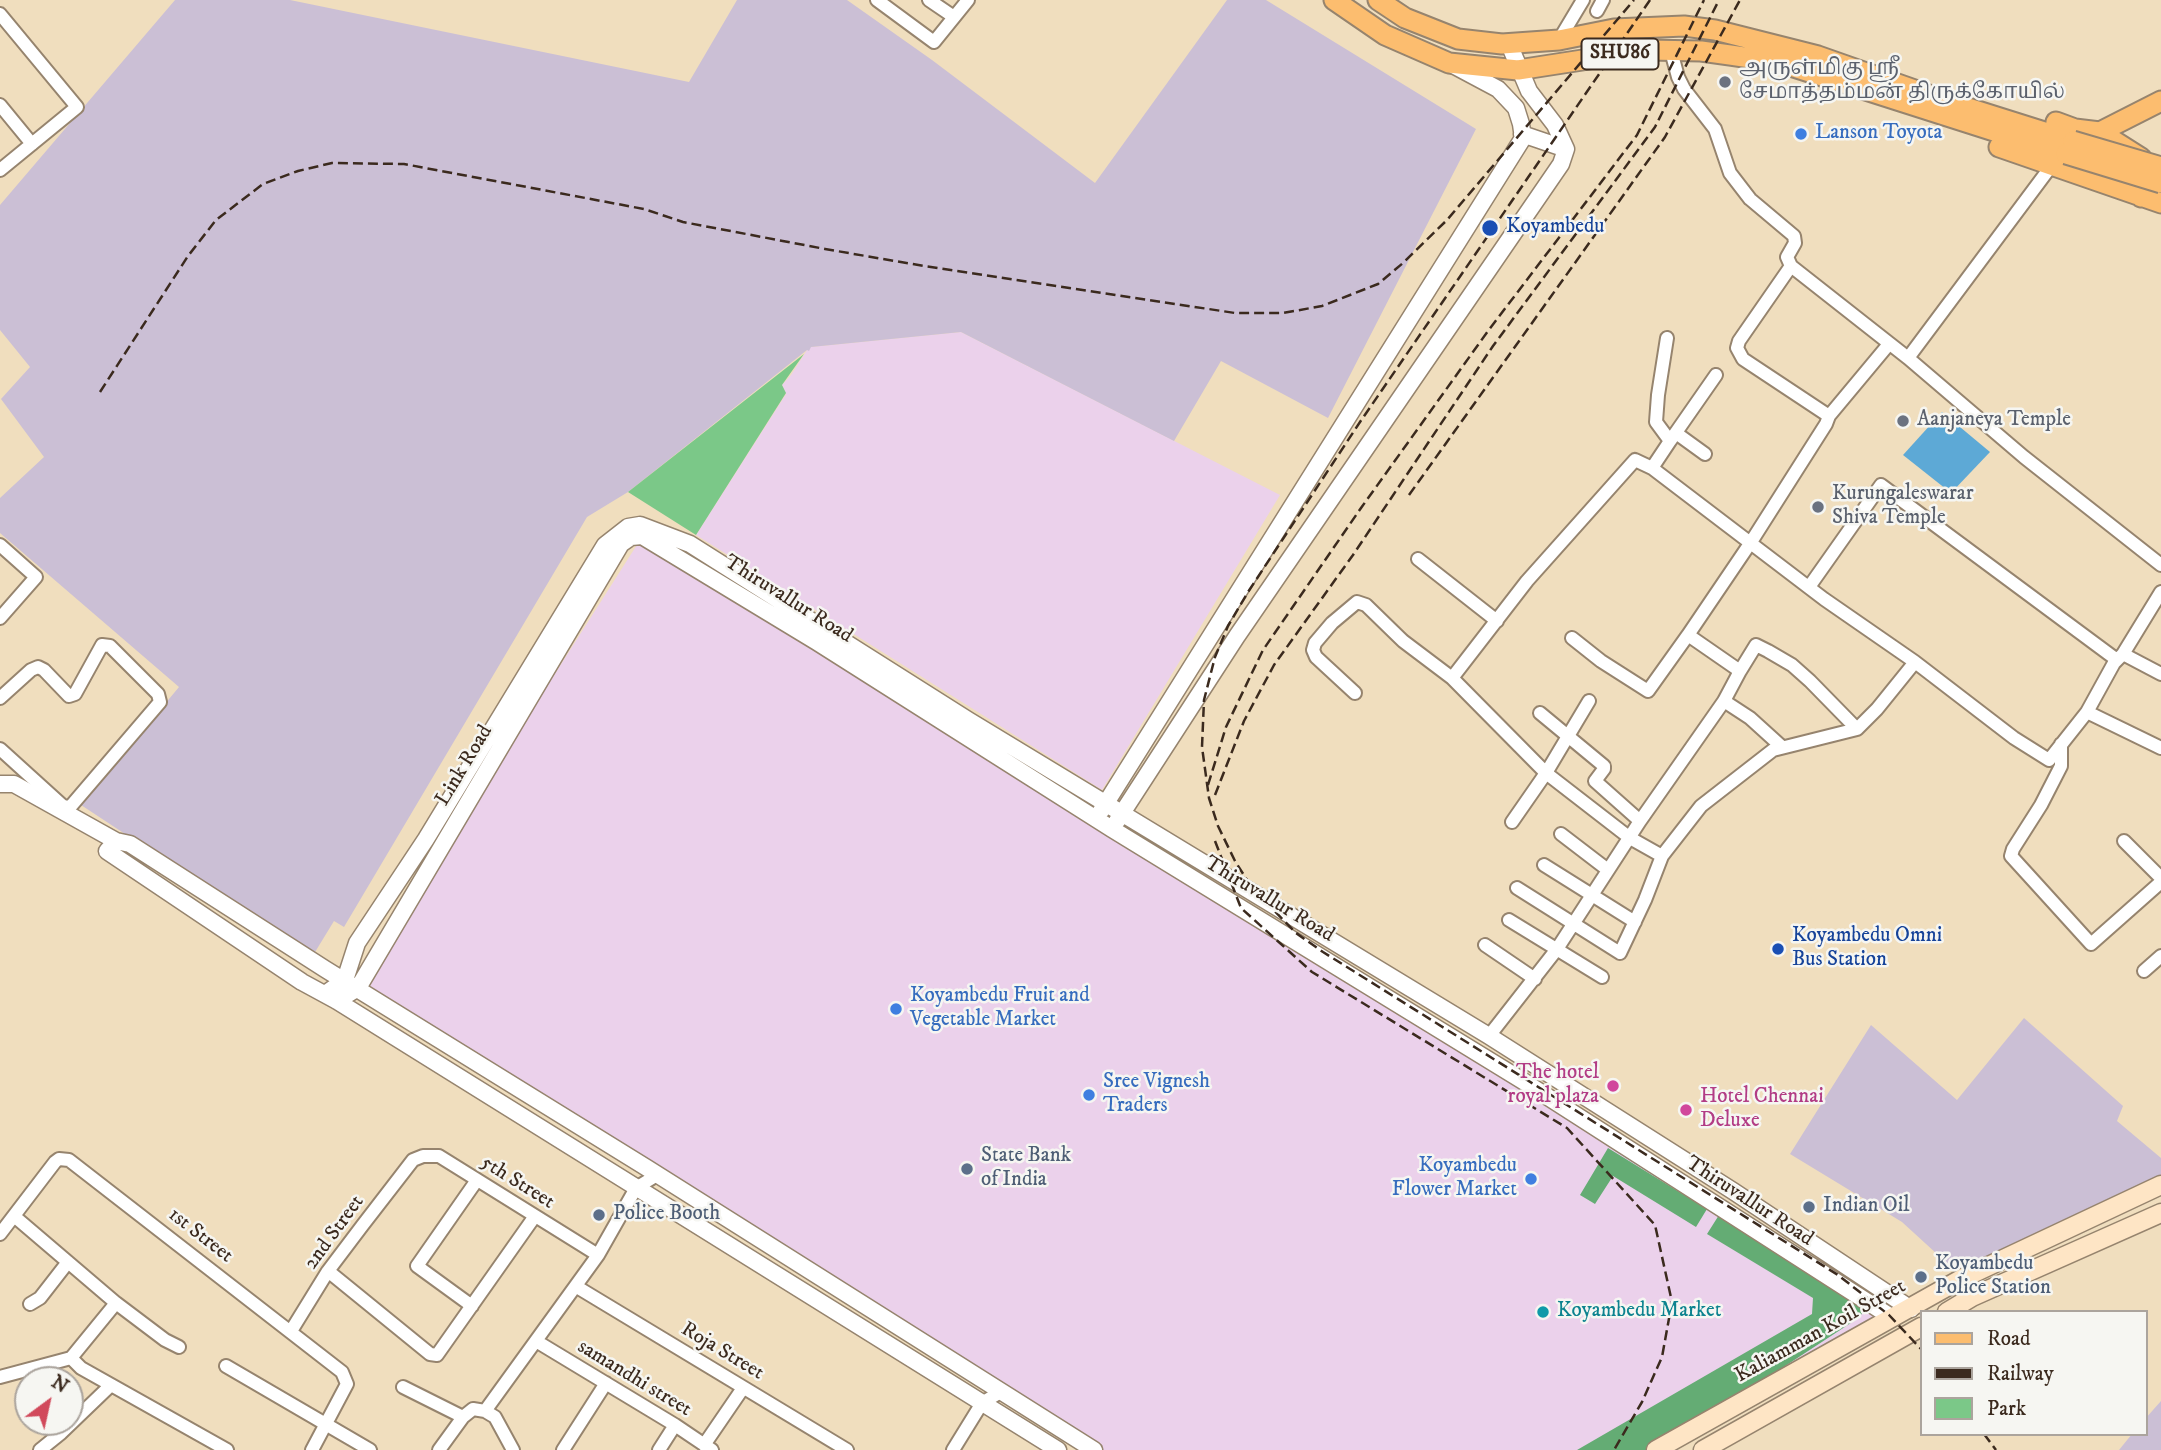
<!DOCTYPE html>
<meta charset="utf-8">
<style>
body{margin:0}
#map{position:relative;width:2161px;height:1450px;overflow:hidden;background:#f0debe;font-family:"IM FELL DW Pica",serif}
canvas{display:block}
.legend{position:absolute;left:1920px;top:1310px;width:228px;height:126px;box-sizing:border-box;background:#f6f6f2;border:2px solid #aba49d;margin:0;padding:9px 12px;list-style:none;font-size:21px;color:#3b2a1e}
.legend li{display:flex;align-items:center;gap:14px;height:35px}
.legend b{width:35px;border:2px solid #aba49d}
.north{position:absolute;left:14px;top:1366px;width:70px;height:70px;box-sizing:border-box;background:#f6f6f2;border:2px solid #aba49d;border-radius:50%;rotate:33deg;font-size:19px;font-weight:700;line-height:28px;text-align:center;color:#3b2a1e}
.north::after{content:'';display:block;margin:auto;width:24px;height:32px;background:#d1495b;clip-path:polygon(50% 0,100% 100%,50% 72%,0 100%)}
</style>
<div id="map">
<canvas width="2161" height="1450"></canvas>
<ul class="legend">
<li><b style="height:9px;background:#fcbd6f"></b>Road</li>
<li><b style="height:9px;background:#3b2a1e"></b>Railway</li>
<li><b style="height:19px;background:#7bc888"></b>Park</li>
</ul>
<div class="north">N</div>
</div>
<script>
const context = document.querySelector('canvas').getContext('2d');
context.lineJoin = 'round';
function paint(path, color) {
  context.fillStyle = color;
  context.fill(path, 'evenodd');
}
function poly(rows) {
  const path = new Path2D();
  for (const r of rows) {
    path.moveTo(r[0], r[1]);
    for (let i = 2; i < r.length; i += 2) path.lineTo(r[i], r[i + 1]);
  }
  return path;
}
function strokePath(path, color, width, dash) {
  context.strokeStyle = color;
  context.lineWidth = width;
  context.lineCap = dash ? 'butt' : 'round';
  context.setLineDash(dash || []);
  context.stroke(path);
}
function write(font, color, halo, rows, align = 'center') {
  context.font = font + ' "IM FELL DW Pica","Noto Serif Tamil",serif';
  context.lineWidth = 5;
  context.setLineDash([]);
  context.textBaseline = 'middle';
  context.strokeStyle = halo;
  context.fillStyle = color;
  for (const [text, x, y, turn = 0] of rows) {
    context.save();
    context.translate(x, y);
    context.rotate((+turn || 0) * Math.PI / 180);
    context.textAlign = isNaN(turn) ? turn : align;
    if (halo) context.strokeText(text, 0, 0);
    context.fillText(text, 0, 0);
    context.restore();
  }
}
paint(poly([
 [961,332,1280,495,1102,790,696,535,786,394,782,385,791,375,807,350,811,347],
 [640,540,1438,1034,1875,1313,1873,1319,1640,1450,1102,1450,357,985]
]), '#ebd1eb');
paint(poly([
 [175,0,290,0,689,82,737,0,847,0,932,60,1095,183,1227,0,1266,0,1476,129,1328,418,1221,361,1174,441,961,332,811,347,809,351,807,350,628,492,587,517,344,927,334,921,312,957,81,805,179,687,0,533,0,498,44,457,1,399,30,367,0,330,0,205],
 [2024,1018,2123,1106,2117,1121,2161,1158,2161,1179,1961,1276,1902,1222,1790,1154,1871,1025,1957,1100],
 [2161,1401,2161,1450,2119,1450,2132,1434,2145,1434,2145,1419]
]), '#cbbfd5');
paint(poly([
 [804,354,782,385,786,393,696,535,628,492]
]), '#7bc888');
paint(poly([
 [1608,1148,1707,1209,1696,1227,1613,1176,1595,1204,1580,1195],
 [1719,1215,1867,1304,1860,1317,1657,1450,1577,1450,1812,1314,1813,1298,1707,1234]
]), '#64ac74');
paint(poly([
 [1942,412,1990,452,1951,493,1903,455]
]), '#5da9d6');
const minor = poly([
 [877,0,934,42,968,0],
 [929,0,954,17],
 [1597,11,1603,0],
 [0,14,77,107,0,170],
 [1559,40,1583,0],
 [1671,51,1678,77,1684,89,1715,129,1730,173,1750,199,1794,236,1795,243,1787,257,1791,266,1908,358,2024,457,2161,565],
 [0,105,32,144],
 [1791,266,1739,341,1737,348,1743,359,1829,416],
 [1908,358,2052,165],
 [1676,433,1705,454],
 [1670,441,1716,375],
 [1652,468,1670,441,1656,422,1658,395,1667,338],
 [0,545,36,577,0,618],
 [1418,559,1497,621],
 [1809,587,1881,485,2117,660],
 [1572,638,1601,661,1648,691,1688,635],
 [2123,654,2161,674],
 [1915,662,2014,738,2049,760,2087,712,2114,663,2123,654,2161,592],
 [1452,678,1527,581,1635,460,1652,468,1824,599,1915,662,1877,709,1857,729,1773,750,1701,806,1662,856,1645,900,1620,953,1517,888],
 [1355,693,1316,657,1313,650,1315,643,1332,623,1357,602,1366,605,1403,641,1452,678,1546,773,1630,838,1662,856],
 [0,698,31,670,38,667,44,670,69,696,75,694,102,645,110,646,158,694,160,702,71,806,64,807,0,749],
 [1724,701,1750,718,1782,747],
 [2087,712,2161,748],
 [1540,713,1604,766,1604,769,1595,781,1640,821],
 [1857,729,1810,681,1792,665,1768,651,1756,645,1740,671,1688,635,1751,542,1826,424,1829,416,1889,344],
 [2061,744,2061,766,2041,805,2013,849,2011,856,2091,944,2161,882],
 [1512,822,1546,773,1589,701],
 [1561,834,1608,870],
 [2124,841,2161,878],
 [1544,865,1635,922],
 [1509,920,1602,977],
 [1485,945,1535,979],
 [2144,971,2161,956],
 [1489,1036,1557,949,1640,821,1724,701,1740,671],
 [14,1216,116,1303,165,1340,179,1347],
 [0,1234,55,1162,59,1159,69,1160,342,1372,347,1384,312,1450],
 [328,1271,430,1354,437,1355,535,1216],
 [577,1287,847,1450],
 [30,1304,40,1298,68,1262],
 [472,1306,417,1266,477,1180],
 [291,1331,328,1271,362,1226,413,1160,423,1156,439,1156,598,1255],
 [536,1341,675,1425,712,1450],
 [71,1358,81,1368,227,1450],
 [226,1366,370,1450],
 [0,1377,71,1358,116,1303],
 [403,1387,463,1417],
 [485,1411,598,1255,636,1188,657,1175],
 [704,1445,743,1388],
 [40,1450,61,1433,111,1385],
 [439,1450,463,1417,473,1409,485,1411,495,1417,513,1450],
 [563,1450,606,1383],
 [659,1450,675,1425],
 [953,1450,982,1403,1002,1391]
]);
const tertiary = poly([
 [1522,134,1566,149],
 [0,784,14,784,116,841,130,844,325,969,647,1168,1094,1450],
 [1101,811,1523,138,1521,124,1516,108,1498,89,1453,65],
 [1117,821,1237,636,1561,164,1566,149,1555,125,1529,91,1509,44],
 [116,841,107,851,302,982,337,1001,1058,1450],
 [325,994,345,980,357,943,426,839,605,545,628,527,640,525,690,544,968,720,1489,1036,1733,1191,1911,1309],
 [337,1001,358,988,621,544,631,537,642,536,817,642,1112,829,1523,1081,1891,1317]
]);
const secondary = poly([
 [1947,1312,1972,1297,2161,1213],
 [1656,1450,1961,1279,2161,1185],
 [1703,1450,1921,1327]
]);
const primary = poly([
 [1334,0,1385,35,1449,63,1518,70,1647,50,1701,51,1730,55,1778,62,2066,154],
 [1378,0,1405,18,1458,39,1502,44,1559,40,1614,29,1684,26,1715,30,1818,56,1946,101,2073,141],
 [2056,122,2075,129,2100,132,2141,158,2146,173,2141,197],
 [2100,132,2161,101],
 [1999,147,2161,203]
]);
strokePath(minor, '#96846e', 16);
strokePath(tertiary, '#96846e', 19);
strokePath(secondary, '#96846e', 21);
strokePath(primary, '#96846e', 23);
strokePath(minor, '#fff', 12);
strokePath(tertiary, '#fff', 16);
strokePath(secondary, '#fee5c5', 18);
strokePath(primary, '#fcbd6f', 19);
strokePath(poly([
 [1650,0,1360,422,1248,592,1228,626,1215,657,1204,700,1202,747,1209,798,1218,826,1235,861,1252,888,1296,933,1323,952,1838,1275,1889,1315,1921,1349],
 [100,392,188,256,216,220,263,184,298,171,332,163,404,164,644,209,683,222,825,249,924,266,1235,313,1283,313,1322,306,1378,284,1403,263,1447,220,1634,0],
 [1409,495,1665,137,1740,0],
 [1208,785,1226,727,1263,650,1361,508,1488,331,1637,135,1704,0],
 [1215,795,1244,721,1274,665,1353,555,1493,346,1655,127,1719,0],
 [1215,841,1241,908,1312,972,1567,1128,1655,1225,1672,1302,1662,1357,1642,1402,1614,1450],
 [1984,1434,1996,1450]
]), '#3b2a1e', 2.5, [10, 5]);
const primaryBridge = poly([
 [2073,141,2161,167],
 [2066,154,2161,183]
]);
strokePath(primaryBridge, '#96846e', 23, []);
strokePath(primaryBridge, '#fcbd6f', 19);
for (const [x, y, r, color] of [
 [1725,82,7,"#6b7280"],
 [1801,134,7,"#3f7fe0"],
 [1490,228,9,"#1a4fb4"],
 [1903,421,7,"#6b7280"],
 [1818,507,7,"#6b7280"],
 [1778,949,7,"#1a4fb4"],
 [896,1009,7,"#3f7fe0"],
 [1613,1086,7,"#d1479c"],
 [1089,1095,7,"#3f7fe0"],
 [1686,1110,7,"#d1479c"],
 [967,1169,7,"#5c6f8a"],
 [1531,1179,7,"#3f7fe0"],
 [1809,1207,7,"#5c6f8a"],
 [599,1215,7,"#5c6f8a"],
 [1921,1277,7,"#5c6f8a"],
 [1543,1312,7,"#0f9aa8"]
]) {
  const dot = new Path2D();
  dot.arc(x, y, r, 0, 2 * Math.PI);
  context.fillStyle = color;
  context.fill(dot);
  strokePath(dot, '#f6f6f2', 2.5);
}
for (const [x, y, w] of [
 [1620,54,77]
]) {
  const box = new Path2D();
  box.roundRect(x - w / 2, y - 15.5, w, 31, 5);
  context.fillStyle = '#f6f6f2';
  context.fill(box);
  strokePath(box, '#3b2a1e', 2);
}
write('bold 19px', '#3b2a1e', null, [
 ["SHU86",1620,54]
]);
write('21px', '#5b616d', '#f6f6f2', [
 ["அருள்மிகு ஸ்ரீ",1739,70],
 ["சேமாத்தம்மன் திருக்கோயில்",1739,94],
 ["Aanjaneya Temple",1917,421],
 ["Kurungaleswarar",1832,495],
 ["Shiva Temple",1832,519]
], 'left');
write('21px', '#366cbe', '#f6f6f2', [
 ["Lanson Toyota",1815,134],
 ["Koyambedu Fruit and",910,997],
 ["Vegetable Market",910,1021],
 ["Sree Vignesh",1103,1083],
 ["Traders",1103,1107],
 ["Koyambedu",1517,1167,"right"],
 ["Flower Market",1517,1191,"right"]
], 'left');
write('21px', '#164399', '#f6f6f2', [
 ["Koyambedu",1506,228],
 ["Koyambedu Omni",1792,937],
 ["Bus Station",1792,961]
], 'left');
write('21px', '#3b2a1e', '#f6f6f2', [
 ["Thiruvallur Road",788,600,32],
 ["Link Road",465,766,-59],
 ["Thiruvallur Road",1269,900,31],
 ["5th Street",517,1183,32],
 ["Thiruvallur Road",1749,1202,33],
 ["2nd Street",335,1233,-54],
 ["1st Street",200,1236,38],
 ["Kaliamman Koil Street",1821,1332,-29],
 ["Roja Street",722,1352,31],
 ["samandhi street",634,1379,31]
]);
write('21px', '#b23c85', '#f6f6f2', [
 ["The hotel",1599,1074],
 ["royal plaza",1599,1098],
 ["Hotel Chennai",1700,1098,"left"],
 ["Deluxe",1700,1122,"left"]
], 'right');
write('21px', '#4e5e75', '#f6f6f2', [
 ["State Bank",981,1157],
 ["of India",981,1181],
 ["Indian Oil",1823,1207],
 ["Police Booth",613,1215],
 ["Koyambedu",1935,1265],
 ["Police Station",1935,1289]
], 'left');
write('21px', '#0d838f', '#f6f6f2', [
 ["Koyambedu Market",1557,1312]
], 'left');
</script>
